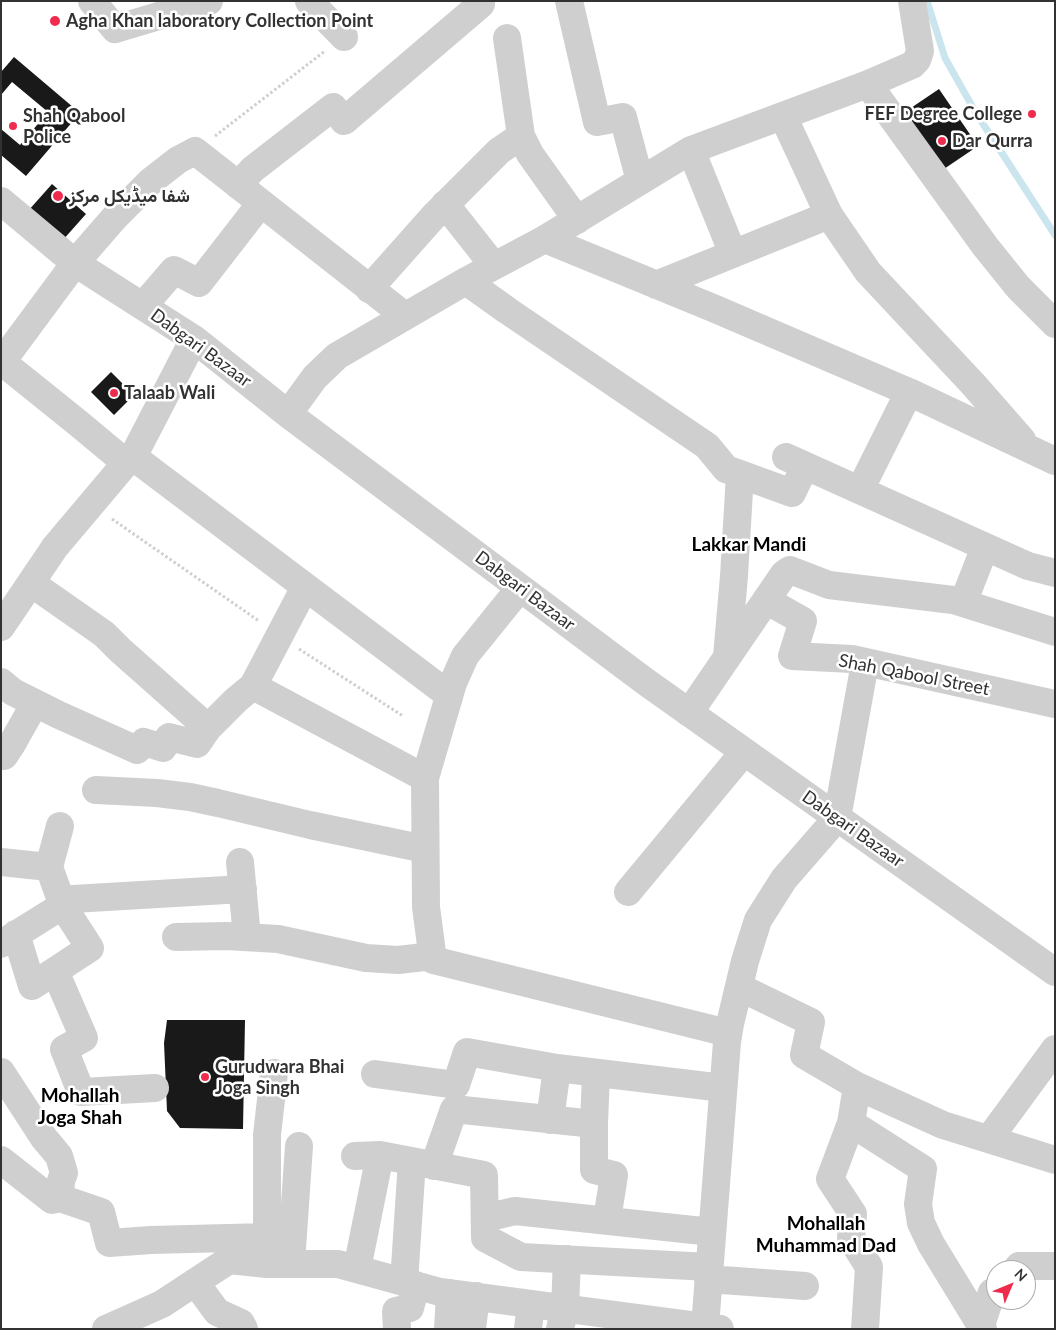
<!DOCTYPE html>
<meta charset="utf-8">
<style>
body{margin:0}
#map{position:relative;width:1056px;height:1330px;overflow:hidden;background:#fff;font-family:Lato,sans-serif}
canvas{display:block}
.frame{position:absolute;inset:0;border:2px solid #323232;pointer-events:none}
.north{position:absolute;left:986px;top:1260px;width:50px;height:50px;box-sizing:border-box;background:#fff;border:1px solid #adadad;border-radius:50%;rotate:45deg;font-size:14px;font-weight:700;line-height:20px;text-align:center;color:#323232}
.north::after{content:'';display:block;margin:auto;width:18px;height:22px;background:#f02c4e;clip-path:polygon(50% 0,100% 100%,50% 72%,0 100%)}
</style>
<div id="map">
<canvas width="1056" height="1330"></canvas>
<div class="frame"></div>
<div class="north">N</div>
</div>
<script>
const context = document.querySelector('canvas').getContext('2d');
context.lineJoin = 'round';
function poly(rows) {
  const path = new Path2D();
  for (const r of rows) {
    path.moveTo(r[0], r[1]);
    for (let i = 2; i < r.length; i += 2) path.lineTo(r[i], r[i + 1]);
  }
  return path;
}
function strokePath(path, color, width, dash) {
  context.strokeStyle = color;
  context.lineWidth = width;
  context.lineCap = dash ? 'butt' : 'round';
  context.setLineDash(dash || []);
  context.stroke(path);
}
function paint(path, color) {
  context.fillStyle = color;
  context.fill(path, 'evenodd');
}
function write(font, color, halo, rows, align = 'center') {
  context.font = font + ' Lato,Vazirmatn,sans-serif';
  context.lineWidth = 5;
  context.setLineDash([]);
  context.textBaseline = 'middle';
  context.strokeStyle = halo;
  context.fillStyle = color;
  for (const [text, x, y, turn = 0] of rows) {
    context.save();
    context.translate(x, y);
    context.rotate((+turn || 0) * Math.PI / 180);
    context.textAlign = isNaN(turn) ? turn : align;
    if (halo) context.strokeText(text, 0, 0);
    context.fillText(text, 0, 0);
    context.restore();
  }
}
strokePath(poly([
 [927,1,945,58,976,113,1055,235]
]), '#cbe5ef', 7);
paint(poly([
 [14,57,80,113,26,176,1,155,1,129,20,145,48,112,12,82,1,95,1,72],
 [939,89,978,146,938,173,899,116],
 [52,184,86,214,62,241,28,211],
 [111,372,134,395,114,415,91,392],
 [167,1020,245,1020,243,1129,180,1128,167,1111,164,1043]
]), '#191919');
strokePath(poly([
 [215,136,325,51],
 [112,519,259,621],
 [299,649,403,716]
]), '#cfcfcf', 3, [2.5, 2.5]);
strokePath(poly([
 [92,1,115,29,209,1],
 [309,1,344,37],
 [569,1,597,122,623,117,640,181],
 [507,38,521,136,530,154,577,220],
 [868,84,985,246,1018,287,1055,324],
 [783,116,829,215,868,272,973,384,1022,440],
 [691,150,733,254],
 [238,185,253,169,333,107,344,121,481,4],
 [1,201,75,263,194,339,288,414,646,682,1055,972],
 [445,204,494,266],
 [545,239,713,308,909,392,1055,461],
 [466,281,508,311,707,446,726,469,792,493,805,466],
 [656,285,829,215],
 [369,289,433,217,499,151,521,136],
 [143,306,174,270,199,283,261,203],
 [2,362,78,423,126,463],
 [1,363,75,263,115,217,151,181,178,160,195,151,405,316],
 [288,414,315,377,337,356,466,281,545,239,691,150,868,84,912,65,917,60,920,51,912,1],
 [132,456,449,695],
 [786,457,1028,566,1055,573],
 [860,490,909,392],
 [31,583,104,634,120,650,208,728],
 [520,588,465,656,453,683,425,778,426,907,433,960,728,1033],
 [766,600,803,621,792,656,852,659,1055,704],
 [963,603,985,547],
 [1,627,55,547,136,451,194,339],
 [727,657,734,576,740,474],
 [1,682,13,692,59,715,137,750,144,742,163,748,169,737,197,744,208,728,236,700,253,686,305,587],
 [253,686,425,778],
 [689,713,784,574,790,570,829,585,953,600,1055,632],
 [1,755,4,756,12,744,35,703],
 [96,790,157,793,190,797,218,803,310,825,425,849],
 [1,862,49,867,63,906,90,948,32,986,16,934],
 [240,862,247,937],
 [49,867,60,826],
 [628,892,744,752],
 [176,937,226,936,278,939,366,958,398,960,433,956],
 [1,944,73,899,243,889],
 [55,971,84,1038,64,1049,81,1092,155,1088],
 [739,987,811,1022,804,1055,857,1086,851,1123,923,1169,918,1204,921,1223,931,1244,983,1329],
 [1,1072,44,1138,59,1156,64,1173,61,1181,60,1198],
 [596,1073,594,1124,594,1170,614,1175,607,1220],
 [375,1074,456,1085,467,1052,557,1068,723,1088],
 [857,1086,943,1125,1055,1160],
 [550,1120,557,1068],
 [851,1123,830,1179,853,1214,851,1238,869,1267,865,1329],
 [989,1139,1055,1049],
 [355,1156,380,1155,484,1175,485,1238,521,1257,709,1267],
 [1,1160,52,1200,60,1198,101,1212,109,1243,151,1240,267,1237],
 [434,1166,454,1109,594,1124],
 [485,1218,515,1211,712,1232],
 [267,1255,267,1135,274,1073],
 [291,1263,299,1146],
 [357,1269,380,1155],
 [1016,1270,1019,1266,1055,1266],
 [708,1279,805,1286],
 [195,1282,217,1312,241,1323,244,1329],
 [404,1282,412,1161],
 [981,1325,992,1292,996,1292],
 [705,1327,727,1042,730,1024,745,961,758,920,784,879,837,818,865,663],
 [106,1329,162,1304,229,1260,267,1264,338,1264,440,1292,720,1329],
 [397,1329,396,1311,410,1308,416,1285],
 [448,1329,450,1293],
 [472,1329,476,1296],
 [528,1329,531,1304],
 [560,1329,565,1308,567,1259]
]), '#cfcfcf', 28);
for (const [x, y, r, color] of [
 [55,21,6,"#f02c4e"],
 [1032,114,5,"#f02c4e"],
 [13,126,5,"#f02c4e"],
 [942,141,5,"#f02c4e"],
 [58,196,6,"#f02c4e"],
 [114,393,5,"#f02c4e"],
 [205,1077,5,"#f02c4e"]
]) {
  const dot = new Path2D();
  dot.arc(x, y, r, 0, 2 * Math.PI);
  context.fillStyle = color;
  context.fill(dot);
  strokePath(dot, '#fff', 2);
}
write('bold 18px', '#323232', '#fff', [
 ["Agha Khan laboratory Collection Point",66,21],
 ["FEF Degree College",1022,114,"right"],
 ["Shah Qabool",23,116],
 ["Police",23,137],
 ["Dar Qurra",952,141],
 ["شفا میڈیکل مركز",69,196],
 ["Talaab Wali",124,393],
 ["Gurudwara Bhai",215,1067],
 ["Joga Singh",215,1088]
], 'left');
write('18px', '#323232', '#fff', [
 ["Dabgari Bazaar",201,348,36],
 ["Dabgari Bazaar",525,591,37],
 ["Shah Qabool Street",914,675,11],
 ["Dabgari Bazaar",853,829,35]
]);
write('bold 19px', '#000', '#fff', [
 ["Lakkar Mandi",749,545],
 ["Mohallah",80,1096],
 ["Joga Shah",80,1118],
 ["Mohallah",826,1224],
 ["Muhammad Dad",826,1246]
]);
</script>
